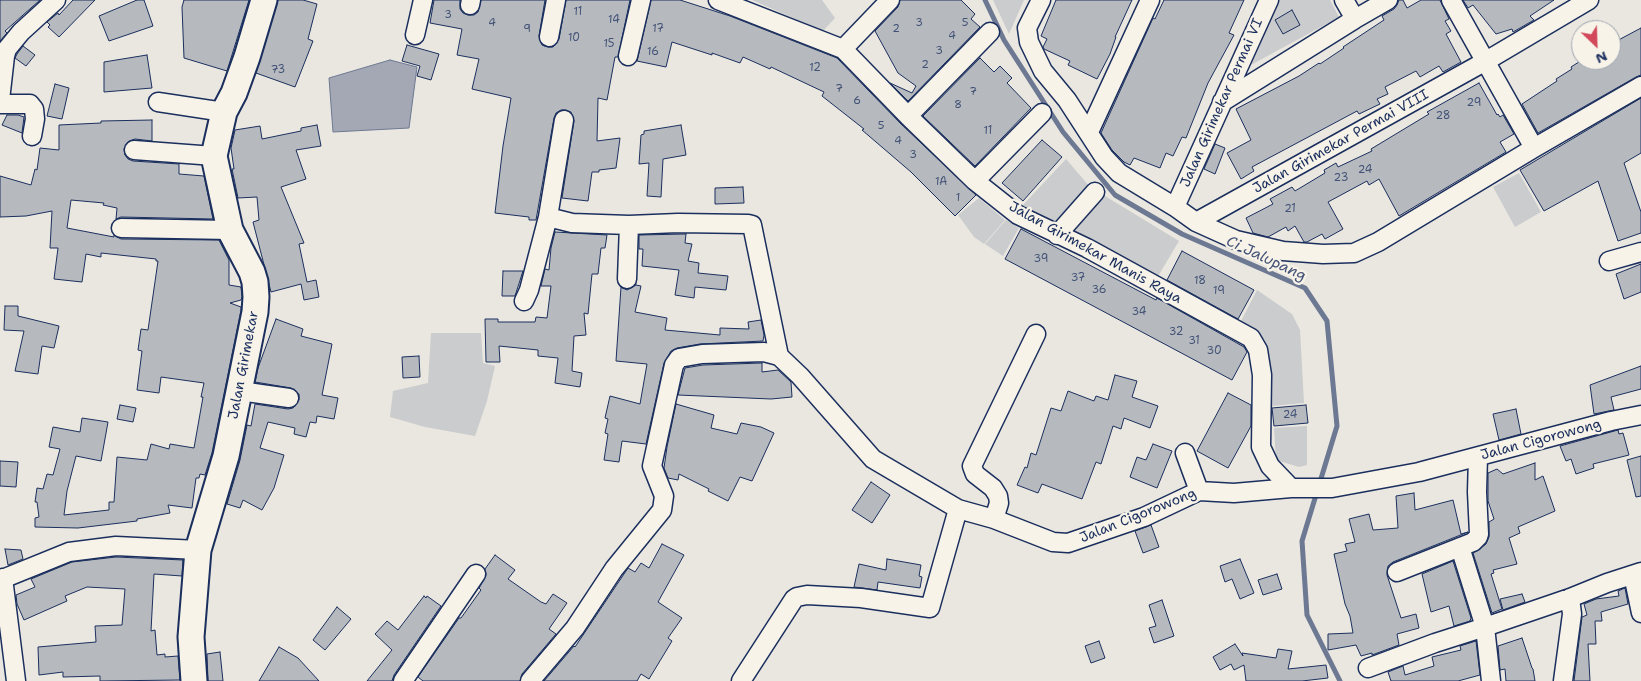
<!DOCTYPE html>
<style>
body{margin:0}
#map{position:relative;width:1641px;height:681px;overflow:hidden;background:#eae7e0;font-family:"Shantell Sans",sans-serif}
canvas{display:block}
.north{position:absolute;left:1571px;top:20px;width:50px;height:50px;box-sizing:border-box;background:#f7f3e8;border:1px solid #9fa5b1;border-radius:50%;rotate:156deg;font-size:14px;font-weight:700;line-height:20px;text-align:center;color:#1b2f5e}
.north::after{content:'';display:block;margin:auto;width:18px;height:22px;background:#d1495b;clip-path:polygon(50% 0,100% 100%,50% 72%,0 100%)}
</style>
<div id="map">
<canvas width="1641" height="681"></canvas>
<div class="north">N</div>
</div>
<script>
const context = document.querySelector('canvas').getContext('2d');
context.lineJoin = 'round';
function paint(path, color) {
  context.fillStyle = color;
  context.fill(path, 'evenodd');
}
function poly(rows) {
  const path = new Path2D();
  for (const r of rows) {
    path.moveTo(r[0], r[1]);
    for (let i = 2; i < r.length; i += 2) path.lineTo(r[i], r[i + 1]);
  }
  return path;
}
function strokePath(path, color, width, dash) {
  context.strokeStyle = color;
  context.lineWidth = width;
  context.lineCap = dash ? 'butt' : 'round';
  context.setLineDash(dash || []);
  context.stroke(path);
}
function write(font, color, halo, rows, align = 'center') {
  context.font = font + ' "Shantell Sans",sans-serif';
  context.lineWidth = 4.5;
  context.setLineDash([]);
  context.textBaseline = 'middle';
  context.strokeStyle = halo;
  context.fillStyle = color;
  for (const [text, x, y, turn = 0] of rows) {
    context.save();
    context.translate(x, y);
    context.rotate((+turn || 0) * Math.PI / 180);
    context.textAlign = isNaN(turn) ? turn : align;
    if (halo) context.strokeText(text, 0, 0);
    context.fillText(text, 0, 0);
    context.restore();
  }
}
paint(poly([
 [752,0,822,0,835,18,823,31],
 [993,0,1024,0,1009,34],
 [1279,0,1330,0,1339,17,1251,65],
 [1066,159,1090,187,1053,223,1022,206],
 [1519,173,1541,212,1515,227,1493,187],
 [1105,196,1179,241,1157,278,1073,233],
 [979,198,1005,220,984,244,974,237,958,215],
 [1006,220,1019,228,1003,256,985,244],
 [1257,290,1292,314,1300,330,1304,403,1272,406,1265,340,1240,323],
 [431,333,481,333,483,363,495,366,487,401,475,436,425,427,390,417,393,391,428,383],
 [1307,426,1307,465,1299,467,1276,460,1274,428]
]), '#cbcccd');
const water = poly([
 [390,60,417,67,409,128,333,132,329,78,390,60]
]);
paint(water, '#a3a8b4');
strokePath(water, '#6d7892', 1);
strokePath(poly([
 [985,0,1004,40,1063,132,1115,195,1182,234,1305,288,1327,321,1337,426,1302,541,1307,615,1340,681]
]), '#6d7892', 5);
const building = poly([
 [0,0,40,0,5,31,7,33,0,41,0,0],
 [73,0,95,0,59,37,48,27,50,25,47,22,58,13,59,15,73,0],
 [137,0,144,0,153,26,109,41,99,16,137,0],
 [184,0,249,0,227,71,184,58,182,7,184,0],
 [278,0,303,0,317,4,308,39,313,41,295,87,256,73,278,0],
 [434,0,460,0,460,9,463,13,468,15,474,15,478,12,481,0,545,0,539,36,542,45,548,47,553,47,559,39,566,0,630,0,618,57,615,57,607,100,598,98,597,141,620,138,616,168,599,170,599,172,592,172,588,201,562,198,574,121,571,112,566,110,561,110,556,113,554,118,536,220,529,220,529,217,495,213,503,146,511,98,472,89,479,59,457,55,462,29,430,23,434,0],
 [651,0,680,0,730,16,837,58,901,124,976,195,955,216,911,172,862,130,864,129,822,96,824,92,771,67,770,69,743,57,740,63,712,53,712,55,672,42,666,67,637,61,651,0],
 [900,0,961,0,975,14,971,19,980,27,908,101,890,83,912,93,916,86,898,73,875,31,898,7,900,0],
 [1056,0,1132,0,1115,37,1116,37,1110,54,1097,79,1068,65,1070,61,1044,49,1043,47,1047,39,1041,36,1056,0],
 [1164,0,1244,0,1229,33,1234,35,1208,83,1186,138,1182,137,1173,156,1166,153,1160,168,1134,158,1130,165,1124,162,1112,150,1101,133,1153,18,1155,19,1164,0],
 [1399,0,1403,0,1407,8,1421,0,1440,0,1449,19,1445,21,1451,31,1446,34,1461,62,1443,72,1439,66,1420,77,1416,71,1385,87,1388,94,1377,99,1380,104,1359,114,1357,111,1252,167,1254,171,1241,179,1227,153,1251,140,1236,109,1299,76,1319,63,1320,64,1344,48,1343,47,1384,20,1382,16,1394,9,1397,5,1399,0],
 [1463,0,1554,0,1530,16,1534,20,1513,32,1512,29,1496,34,1473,5,1468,8,1463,0],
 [1292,10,1300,25,1283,34,1275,20,1292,10],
 [1641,28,1641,75,1636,77,1538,133,1522,104,1557,81,1556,79,1572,69,1571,67,1582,60,1611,60,1611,44,1641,28],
 [407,45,439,54,431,80,417,76,420,66,402,61,407,45],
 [23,46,35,55,26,66,15,58,17,54,23,46],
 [147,55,152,88,104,92,104,62,147,55],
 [980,58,994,72,1000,66,1012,78,1007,83,1031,108,975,166,923,116,980,58],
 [1479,83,1497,115,1498,114,1500,117,1503,115,1514,134,1500,142,1506,152,1399,216,1379,179,1369,185,1367,181,1328,202,1343,229,1325,239,1322,234,1307,242,1304,242,1295,226,1288,231,1286,227,1268,237,1253,233,1246,218,1273,204,1270,199,1292,187,1295,191,1325,173,1324,170,1336,163,1338,167,1372,151,1371,149,1429,114,1427,112,1479,83],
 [55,84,69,88,62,119,47,116,55,84],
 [1641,98,1641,153,1624,163,1641,212,1641,233,1618,241,1598,181,1544,211,1520,170,1641,98],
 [7,115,18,115,24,117,22,133,2,125,7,115],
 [152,120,152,141,135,139,129,141,124,149,125,155,128,159,133,161,179,164,179,174,204,176,213,219,121,217,116,219,117,208,103,205,104,203,71,200,67,228,114,237,114,235,121,239,219,240,229,260,229,285,241,287,242,297,241,300,230,303,241,307,241,310,212,453,205,475,200,474,199,478,196,478,192,508,168,505,170,513,137,519,137,521,78,528,35,527,35,518,39,517,37,502,35,502,37,488,43,489,47,474,53,475,60,449,49,447,53,427,80,432,82,418,108,422,101,461,76,456,67,491,64,515,109,510,109,502,114,502,117,457,147,460,151,444,169,449,170,444,194,448,203,397,201,397,204,383,161,377,159,393,137,390,142,351,138,350,141,329,148,330,158,261,156,261,156,259,101,253,101,257,86,254,82,282,54,279,58,248,50,248,52,211,26,216,0,217,0,176,31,185,35,169,37,170,40,148,59,150,59,125,101,123,101,121,152,120],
 [317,125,321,146,296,150,306,179,281,187,304,243,299,244,307,282,316,280,319,297,304,300,301,284,271,292,253,222,259,220,257,197,238,198,232,169,234,169,231,148,235,130,260,126,262,139,301,131,301,128,317,125],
 [681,125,686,155,663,159,661,197,647,196,649,163,639,164,641,135,644,134,644,131,681,125],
 [1042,140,1062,157,1023,201,1002,183,1042,140],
 [1215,144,1225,148,1215,174,1204,169,1215,144],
 [743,187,744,203,715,204,715,188,743,187],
 [1021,229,1156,300,1157,298,1244,347,1247,352,1232,380,1005,259,1021,229],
 [555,232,607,235,605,248,601,248,598,274,592,274,588,314,584,313,586,335,574,336,572,371,582,373,580,387,555,383,558,358,538,356,538,350,499,346,500,362,486,362,485,319,498,319,498,322,535,322,536,317,547,318,551,286,541,286,545,269,549,270,551,248,555,232],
 [686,234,685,243,692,244,688,261,699,263,698,273,728,276,726,290,695,287,694,298,675,295,679,270,642,266,643,249,639,249,639,235,686,234],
 [1182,251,1254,290,1238,319,1167,280,1182,251],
 [1641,264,1641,292,1624,299,1616,274,1641,264],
 [503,271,523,271,515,296,502,296,503,271],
 [636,285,641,286,635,312,667,318,665,330,720,335,720,328,749,329,748,322,761,320,764,335,763,341,700,344,677,348,671,351,664,363,646,444,622,441,619,462,604,460,608,434,605,433,608,419,605,418,610,396,640,404,647,364,616,361,621,287,627,290,636,285],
 [5,306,18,306,18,316,59,326,54,348,42,346,38,374,15,371,24,331,4,330,5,306],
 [276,319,303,329,301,336,332,344,322,395,338,398,334,419,317,416,316,423,310,422,306,437,294,434,295,428,268,422,260,448,284,455,274,488,262,510,243,500,240,508,227,504,240,460,247,425,251,426,255,404,288,409,293,408,299,400,299,394,291,388,255,382,258,368,276,319],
 [419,356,420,377,403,378,402,357,419,356],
 [762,363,762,372,778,370,791,382,792,397,771,399,678,395,685,368,703,365,762,363],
 [1641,366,1641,389,1611,397,1614,410,1594,414,1590,385,1641,366],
 [1115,375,1137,381,1132,397,1158,406,1150,428,1124,418,1121,429,1113,426,1101,464,1096,462,1082,499,1042,484,1038,493,1017,485,1025,467,1027,468,1031,453,1036,455,1051,408,1061,411,1068,391,1094,401,1096,396,1108,400,1115,375],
 [1228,393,1251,405,1251,426,1228,468,1197,451,1228,393],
 [676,404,714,415,711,428,737,434,741,423,761,427,774,433,752,481,740,477,728,501,708,491,709,489,679,474,678,480,668,478,664,468,667,447,676,404],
 [120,405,136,408,133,422,117,419,120,405],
 [1306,405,1308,423,1274,426,1272,408,1306,405],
 [1516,409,1521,434,1499,440,1493,414,1516,409],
 [1618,430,1619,434,1623,433,1629,455,1593,464,1594,468,1576,474,1571,459,1566,461,1560,446,1618,430],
 [1153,444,1172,451,1157,488,1130,477,1137,457,1146,460,1153,444],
 [1641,456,1641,496,1636,497,1627,460,1641,456],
 [0,461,18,462,16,487,0,486,0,461],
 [1535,463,1535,480,1543,476,1555,511,1518,527,1520,533,1509,538,1517,564,1493,570,1494,573,1491,574,1502,609,1492,613,1473,553,1486,544,1489,537,1489,522,1494,519,1488,501,1488,473,1497,469,1503,474,1535,463],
 [871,482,890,495,872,523,852,510,871,482],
 [1414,493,1415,510,1453,500,1461,534,1468,532,1393,562,1388,566,1387,575,1401,618,1416,614,1419,628,1397,634,1399,645,1372,655,1372,653,1361,656,1356,645,1328,650,1328,634,1353,633,1350,616,1345,604,1334,554,1347,551,1345,544,1355,542,1349,519,1369,514,1373,530,1398,528,1396,496,1414,493],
 [1151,525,1159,547,1143,553,1135,531,1151,525],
 [662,544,684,555,658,602,682,618,668,638,672,641,649,679,641,674,637,681,544,681,574,646,575,647,628,568,635,572,641,563,649,568,662,544],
 [5,549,21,550,23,559,8,565,5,549],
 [495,555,515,570,508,579,541,602,546,604,553,594,567,603,549,629,556,634,522,674,520,681,423,681,418,677,459,618,461,618,481,590,479,588,486,575,485,569,495,555],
 [116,557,183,560,182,576,154,574,151,631,155,630,157,655,165,654,165,657,178,656,180,680,100,681,100,676,63,677,63,672,39,675,38,647,96,642,95,626,122,625,125,589,87,587,65,596,67,601,24,620,17,604,16,595,35,587,31,579,72,562,116,557],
 [887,559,921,565,919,576,922,577,920,588,878,582,877,590,854,587,859,564,886,570,887,559],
 [1240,559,1254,593,1240,599,1232,579,1225,582,1220,566,1240,559],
 [1453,561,1471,618,1470,621,1454,626,1449,606,1431,612,1422,574,1453,561],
 [1277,574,1282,589,1263,595,1258,580,1277,574],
 [1625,588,1628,604,1601,612,1602,621,1595,621,1596,644,1588,644,1590,681,1574,681,1582,617,1587,615,1584,604,1596,599,1619,596,1618,591,1625,588],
 [1522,594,1525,602,1503,610,1500,599,1522,594],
 [424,596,426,598,427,596,441,606,394,675,392,681,367,681,392,650,375,634,387,621,398,630,424,596],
 [1162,600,1174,636,1154,643,1149,628,1156,626,1149,605,1162,600],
 [337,607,351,619,325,650,313,640,337,607],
 [1522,638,1532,668,1533,669,1535,681,1506,681,1505,669,1500,670,1498,646,1522,638],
 [1099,641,1105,658,1091,663,1085,646,1099,641],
 [1476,641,1480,675,1458,681,1391,681,1388,672,1403,666,1405,675,1434,666,1432,657,1461,650,1460,646,1476,641],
 [1235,644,1243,656,1242,653,1276,658,1278,649,1292,651,1288,669,1326,665,1328,678,1302,681,1246,681,1244,665,1234,670,1231,664,1220,670,1213,657,1235,644],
 [279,647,298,658,319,681,259,681,279,647],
 [220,652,223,681,208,681,207,654,220,652]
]);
paint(building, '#b6babf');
strokePath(building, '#1b2f5e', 1);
const street = poly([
 [718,0,843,49,908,116,975,181,1018,215,1087,248,1251,338,1258,350,1262,375,1261,447,1270,466,1291,488],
 [1041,0,1027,28,1029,42,1043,71,1067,100,1104,157,1119,173,1175,207,1196,222,1236,240,1283,251,1323,254,1354,253,1378,242,1534,148,1641,86],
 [1344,0,1355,19],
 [1451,0,1534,148],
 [470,5,471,0],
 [415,35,423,0],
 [549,37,556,0],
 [843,49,890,0],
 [628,56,641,0],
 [0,100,5,56,7,49,21,32,56,0],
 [158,102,224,112],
 [1222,102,1355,19,1388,0],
 [0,104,30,104,34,109,35,119,32,136],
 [908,116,990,32],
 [1089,132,1150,0],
 [134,150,214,156],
 [975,181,1042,113],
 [1175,207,1269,0],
 [548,217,572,223,629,225,678,223,748,224,752,225,779,356],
 [1196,222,1486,61,1589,0],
 [121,228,230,230],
 [1057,235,1095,192],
 [1609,261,1641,252],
 [627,279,629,225],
 [524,301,529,290,548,217,564,120],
 [240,391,289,398],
 [1185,453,1199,491],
 [994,519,999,503,998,496,993,488,975,474,972,466,1036,334],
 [1460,547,1485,627,1491,681],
 [1397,572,1473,542,1478,537,1479,534,1477,492,1478,457],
 [1633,575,1641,613],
 [3,578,16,681],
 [0,580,69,552,116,546,198,550],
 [1368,668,1435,643,1485,627,1570,598,1607,583,1641,572],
 [403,681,476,574],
 [530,681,575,628,614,569,662,510,664,496,652,466,674,365,679,358,702,354,764,352,779,356,800,376,873,459,958,509],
 [741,681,794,599,797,597,807,595,861,598,930,608,958,509,994,519,1053,542,1068,543,1144,517,1199,491,1234,493,1291,488,1332,488,1419,472,1611,421,1641,415],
 [1563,681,1572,614,1570,598]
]);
const secondary = poly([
 [194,681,191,637,198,550,226,456,255,312,256,297,255,282,252,272,230,230,214,156,224,112,234,93,247,57,264,0]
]);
strokePath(street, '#1b2f5e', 21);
strokePath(secondary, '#1b2f5e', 29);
strokePath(street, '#f7f3e8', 18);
strokePath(secondary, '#f7f3e8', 25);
write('11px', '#425276', null, [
 ["11",578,12],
 ["3",448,15],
 ["14",614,20],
 ["4",492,23],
 ["3",919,23],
 ["5",965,23],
 ["9",527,29],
 ["17",658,29],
 ["2",896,29],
 ["4",952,36],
 ["10",574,38],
 ["15",609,44],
 ["3",939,51],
 ["16",653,52],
 ["2",925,65],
 ["12",815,68],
 ["73",278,70],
 ["7",839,89],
 ["7",973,92],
 ["6",857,101],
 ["29",1474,103],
 ["8",958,105],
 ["28",1443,116],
 ["5",881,126],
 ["11",988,131],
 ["4",898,141],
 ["3",913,155],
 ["24",1365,170],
 ["23",1341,178],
 ["1A",941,182],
 ["1",958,198],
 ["21",1290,209],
 ["39",1041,259],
 ["37",1078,278],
 ["18",1200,281],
 ["36",1099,290],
 ["19",1219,291],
 ["34",1139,312],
 ["32",1176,332],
 ["31",1194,341],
 ["30",1214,351],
 ["24",1290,415]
]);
write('14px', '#1b2f5e', '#f7f3e8', [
 ["Jalan Girimekar Permai VI",1222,103,-66],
 ["Jalan Girimekar Permai VIII",1341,142,-29],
 ["Jalan Girimekar Manis Raya",1095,253,29],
 ["Jalan Girimekar",244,365,-79],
 ["Jalan Cigorowong",1541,440,-15],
 ["Jalan Cigorowong",1138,516,-22]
]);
write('italic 15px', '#445378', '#f7f3e8', [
 ["Ci Jalupang",1266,259,25]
]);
</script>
